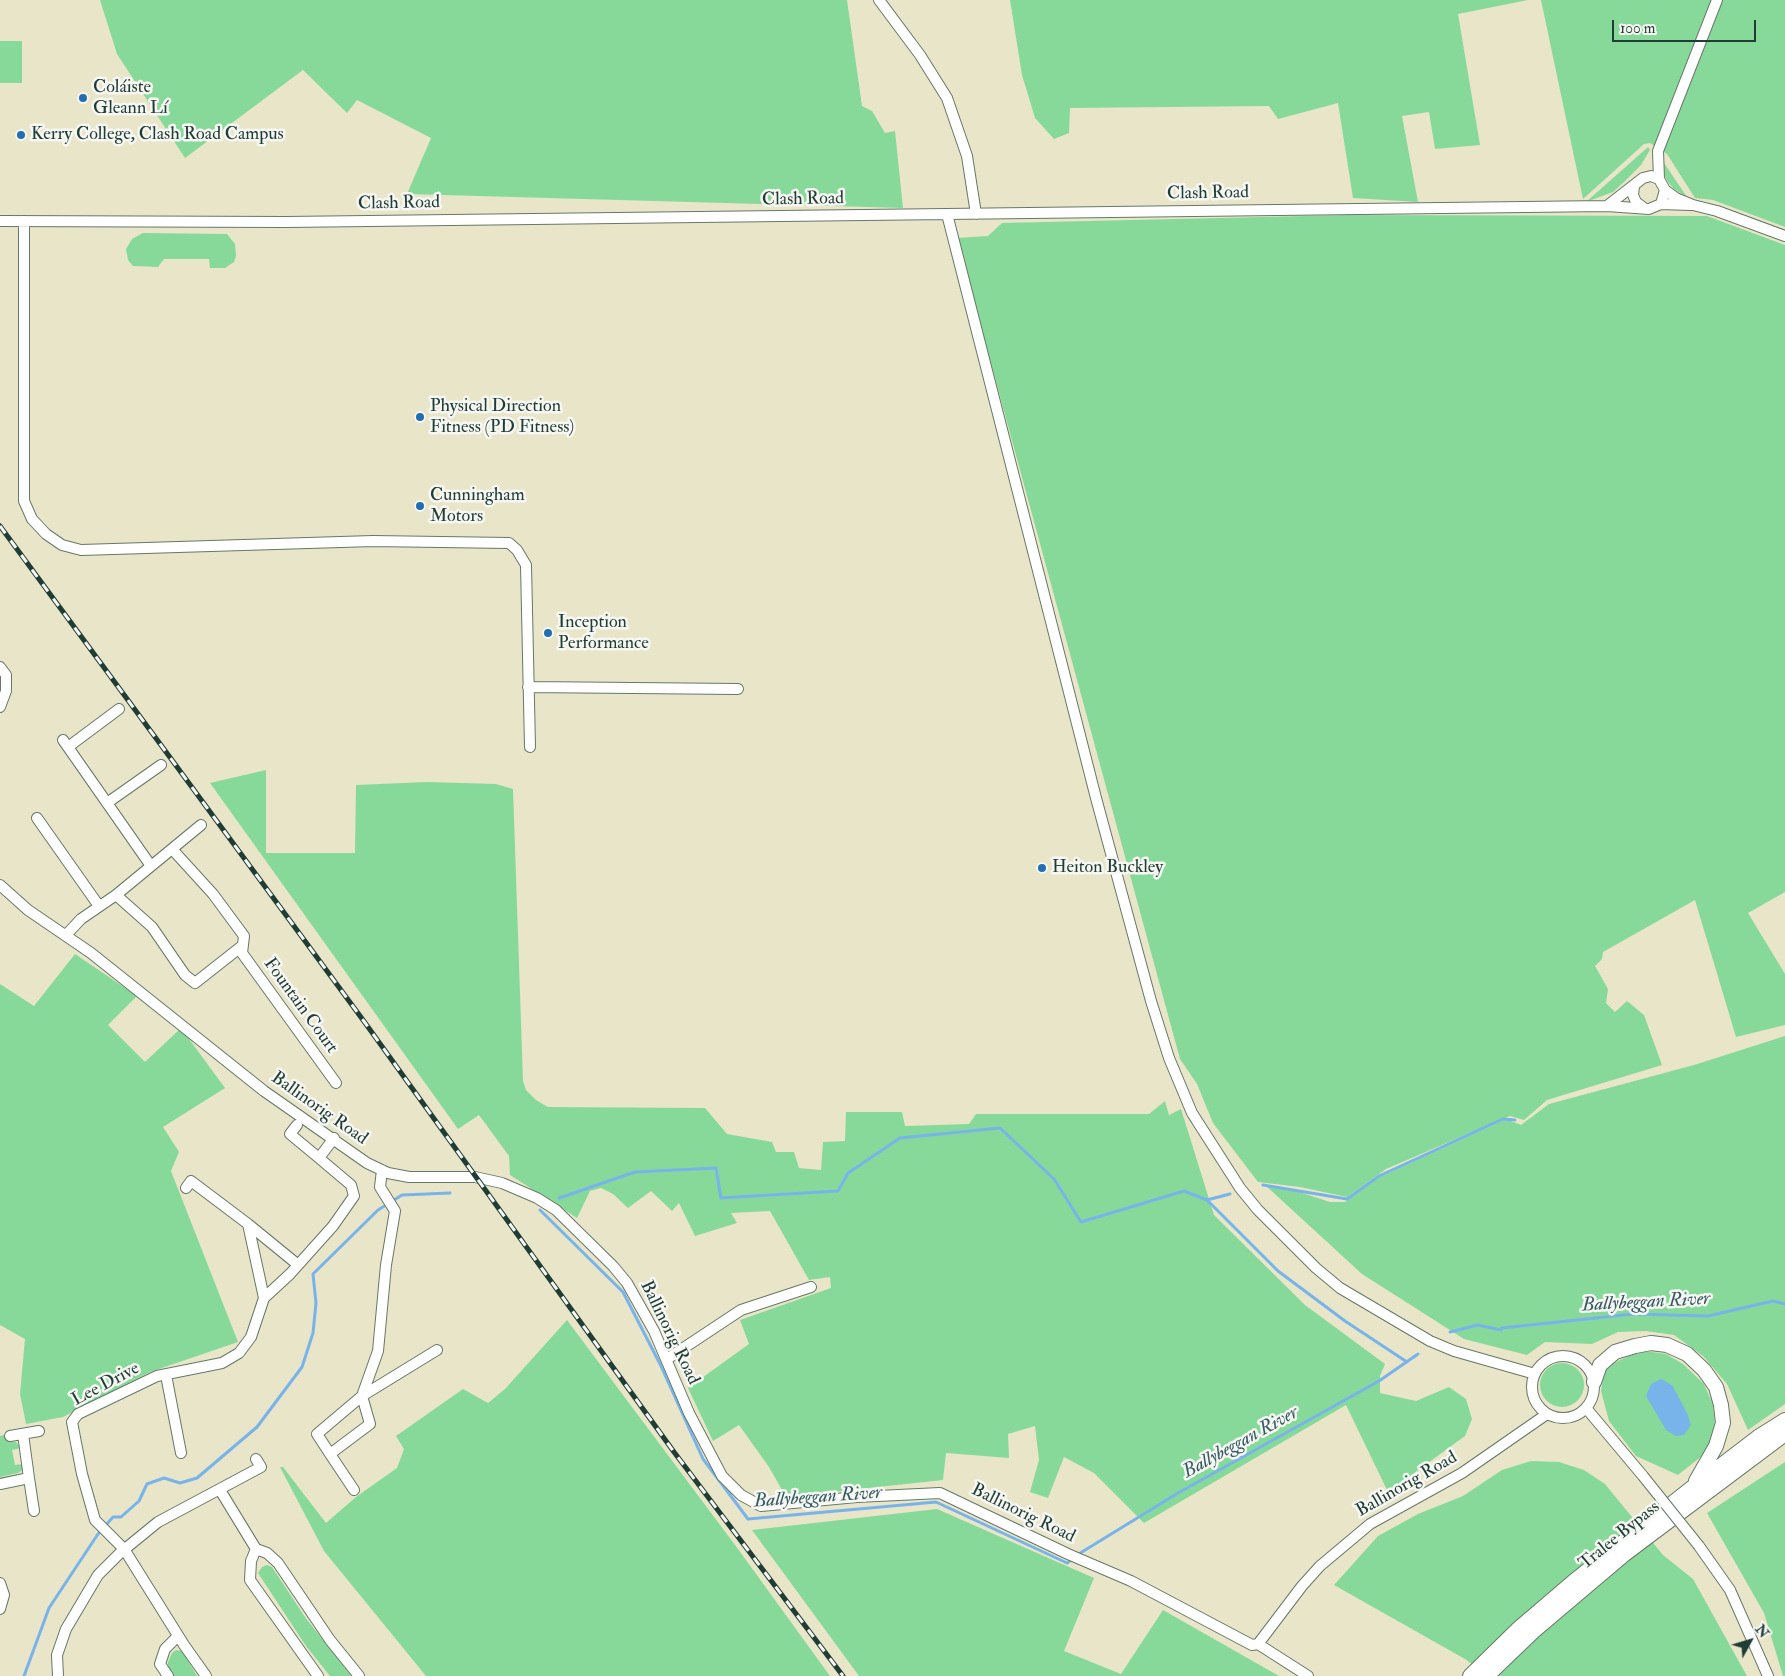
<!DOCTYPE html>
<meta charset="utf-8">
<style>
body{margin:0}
#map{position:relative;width:1785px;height:1676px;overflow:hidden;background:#e9e5c8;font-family:"IM FELL Double Pica",serif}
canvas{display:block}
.north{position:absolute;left:1725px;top:1616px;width:50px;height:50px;-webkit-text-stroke:4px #f6f6f2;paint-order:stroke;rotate:51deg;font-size:14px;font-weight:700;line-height:20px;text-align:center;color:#1f3d34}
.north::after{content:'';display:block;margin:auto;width:18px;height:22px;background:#1f3d34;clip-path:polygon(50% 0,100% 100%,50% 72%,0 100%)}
.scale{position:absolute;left:1612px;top:20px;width:144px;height:22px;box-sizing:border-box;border:2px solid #1f3d34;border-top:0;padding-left:6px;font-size:15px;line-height:18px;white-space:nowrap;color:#1f3d34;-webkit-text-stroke:4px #f6f6f2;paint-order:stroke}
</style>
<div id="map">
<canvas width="1785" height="1676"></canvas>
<div class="north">N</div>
<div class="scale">100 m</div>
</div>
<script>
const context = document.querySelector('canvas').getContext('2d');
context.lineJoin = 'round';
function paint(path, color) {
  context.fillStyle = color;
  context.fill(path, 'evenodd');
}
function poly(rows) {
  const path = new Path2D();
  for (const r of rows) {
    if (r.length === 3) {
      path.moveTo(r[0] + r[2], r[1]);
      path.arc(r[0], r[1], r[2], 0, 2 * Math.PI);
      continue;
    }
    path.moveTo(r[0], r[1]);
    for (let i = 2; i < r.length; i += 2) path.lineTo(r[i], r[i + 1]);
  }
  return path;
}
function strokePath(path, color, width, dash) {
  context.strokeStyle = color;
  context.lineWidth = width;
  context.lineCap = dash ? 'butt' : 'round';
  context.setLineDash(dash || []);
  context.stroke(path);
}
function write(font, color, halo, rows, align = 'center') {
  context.font = font + ' "IM FELL Double Pica",serif';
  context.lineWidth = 5;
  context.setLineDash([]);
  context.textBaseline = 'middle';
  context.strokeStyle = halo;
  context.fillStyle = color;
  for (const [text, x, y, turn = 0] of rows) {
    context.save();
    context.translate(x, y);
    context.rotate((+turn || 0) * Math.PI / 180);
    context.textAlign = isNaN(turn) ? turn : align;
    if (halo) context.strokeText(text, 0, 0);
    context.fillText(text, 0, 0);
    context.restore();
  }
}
paint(poly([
 [100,0,847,0,862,106,872,111,885,133,895,131,903,208,407,194,431,138,357,100,347,113,303,70,185,158,117,54],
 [1010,0,1528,0,1458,14,1480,145,1435,149,1429,112,1402,116,1418,202,1353,198,1338,103,1278,119,1269,106,1070,108,1069,133,1054,139,1035,118,1022,75],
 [1541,0,1785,0,1785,227,1713,200,1695,198,1667,154,1650,143,1644,144,1583,199],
 [0,41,22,41,22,83,0,83],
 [1648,147,1650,150,1641,165,1624,182,1613,192,1586,202],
 [1663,152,1664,163,1687,197,1674,189,1667,181,1660,163],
 [1348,215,1707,216,1785,245,1785,892,1748,913,1785,974,1785,1025,1736,1037,1695,900,1603,952,1602,959,1595,966,1608,989,1606,1003,1615,1012,1627,1001,1644,1015,1662,1065,1547,1100,1524,1120,1510,1116,1386,1169,1347,1197,1300,1187,1258,1182,1213,1123,1197,1084,1180,1059,957,238,988,236,1002,223],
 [143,233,227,234,235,244,236,256,234,262,225,268,210,268,209,259,164,259,158,267,133,266,128,260,126,249,132,239],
 [266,770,266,853,355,853,356,785,427,782,496,784,513,789,523,1081,526,1090,536,1100,548,1107,705,1108,727,1134,772,1142,776,1152,794,1152,799,1168,821,1170,823,1142,845,1141,846,1112,902,1112,905,1126,969,1124,976,1114,1149,1114,1165,1101,1169,1115,1181,1109,1214,1215,1305,1305,1385,1364,1380,1376,1380,1393,1416,1401,1449,1387,1466,1399,1472,1419,1465,1436,1388,1492,1346,1405,1144,1523,1094,1473,1064,1457,1048,1498,1030,1492,1039,1460,1035,1426,1008,1434,1009,1458,946,1453,943,1480,786,1497,769,1467,739,1425,713,1441,688,1388,749,1344,740,1320,831,1288,830,1277,809,1280,770,1211,731,1213,737,1223,695,1236,679,1203,672,1211,651,1191,628,1208,613,1194,601,1188,590,1191,577,1218,510,1175,509,1156,479,1115,458,1129,210,783],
 [75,954,137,996,108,1025,145,1062,181,1028,225,1088,163,1127,179,1152,171,1171,238,1342,150,1372,63,1417,26,1424,20,1394,25,1339,0,1325,0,984,34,1006],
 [1785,1036,1785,1404,1748,1430,1727,1384,1703,1356,1674,1335,1646,1331,1618,1332,1592,1344,1545,1342,1527,1355,1464,1339,1362,1274,1265,1185,1296,1191,1330,1202,1345,1202,1375,1179,1506,1119,1521,1125,1549,1104,1694,1065],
 [567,1320,738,1549,830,1676,426,1676,324,1551,280,1467,283,1467,326,1523,356,1497,397,1468,404,1449,396,1436,463,1389,488,1403,505,1389],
 [1646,1351,1666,1354,1683,1364,1704,1384,1713,1405,1715,1426,1714,1437,1703,1455,1678,1475,1636,1456,1609,1421,1601,1391,1605,1367,1629,1356],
 [1562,1385,22],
 [8,1434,10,1442,16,1442,21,1448,12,1450,15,1465,23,1464,24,1469,18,1473,0,1477,0,1436],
 [1531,1461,1559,1462,1584,1470,1605,1484,1663,1555,1693,1579,1747,1676,1488,1676,1465,1659,1334,1585,1378,1536,1418,1514,1463,1496,1502,1470],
 [1785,1462,1785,1676,1783,1676,1764,1613,1707,1513],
 [937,1509,1094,1578,1064,1651,1121,1674,1163,1610,1279,1676,859,1676,752,1530],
 [267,1565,272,1567,305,1617,351,1676,330,1676,306,1646,258,1573,262,1567],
 [176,1650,182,1651,197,1676,173,1676,168,1669,168,1662,172,1653]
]), '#87d99a');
paint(poly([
 [1661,1379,1672,1385,1687,1413,1691,1425,1684,1435,1676,1436,1666,1430,1646,1396,1651,1384]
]), '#78b4ea');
strokePath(poly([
 [1263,1185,1347,1199,1379,1176,1503,1119,1515,1120],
 [559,1198,635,1172,716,1168,721,1198,838,1191,848,1173,900,1138,1000,1128,1054,1179,1081,1222,1184,1191,1207,1200,1230,1194],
 [1207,1200,1278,1271,1345,1321,1407,1362],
 [540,1210,623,1292,660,1364,703,1459,748,1519,936,1502,1067,1563,1070,1561],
 [1450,1332,1478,1325,1501,1330,1502,1328,1633,1314,1708,1316,1773,1301,1785,1304],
 [1077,1555,1178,1493,1379,1381,1418,1354],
 [24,1676,49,1608,98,1534,113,1517,121,1517,139,1501,147,1484,164,1478,180,1483,197,1478,257,1427,302,1367,313,1333,316,1303,313,1274,378,1210,402,1195,450,1193]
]), '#78b4ea', 3);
const minor = poly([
 [879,0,920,55,947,98,967,156,976,214],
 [1659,179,1658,151,1717,0],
 [1634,186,1633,195,1636,202,1644,208],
 [1665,190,1676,198,1693,205,1717,211,1785,236],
 [1661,204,1690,205],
 [947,214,1096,798,1151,1001,1169,1058,1192,1113,1240,1188,1258,1210,1316,1268,1340,1288,1430,1341,1454,1351,1535,1374],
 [0,221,286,222,1607,206,1649,209,1661,204,1665,190,1659,179,1651,176,1643,178,1607,206],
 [24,221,24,501,32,519,46,534,62,545,81,550,373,541,509,543,517,550,526,565,530,747],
 [0,667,6,675,6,691,0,707],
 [528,687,738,689],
 [63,740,151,866],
 [68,747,119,709],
 [107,803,161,765],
 [37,818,99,906],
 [172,849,213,894,244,936,242,953,336,1083],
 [0,885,28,910,91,953,264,1091,367,1163,388,1173,409,1177,475,1177,502,1183,537,1198,556,1210,613,1266,627,1283,654,1331,689,1413,722,1476,741,1495,761,1506,857,1497,940,1493,1068,1554,1131,1581,1252,1645,1258,1644,1308,1676],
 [116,895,152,927,185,975,195,983,242,946],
 [66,935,81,919,116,895,201,825],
 [297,1125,290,1134,319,1158],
 [382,1170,380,1187,395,1211,386,1265,378,1351,362,1396,317,1434,330,1454,370,1424,362,1396,437,1350],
 [186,1188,191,1181,248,1224,264,1298],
 [248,1224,297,1264],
 [1563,1387,31],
 [667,1359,741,1310,811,1287],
 [166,1375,181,1453],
 [1586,1408,1643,1476],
 [10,1436,39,1431],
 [330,1454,354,1490],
 [29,1478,34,1511],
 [0,1484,29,1478,23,1434],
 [220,1490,256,1549,267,1553,278,1563,330,1640,359,1676],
 [1699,1546,1730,1590,1768,1676],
 [256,1549,251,1561,250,1580,318,1676],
 [0,1583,4,1595,0,1609],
 [1258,1644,1302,1586,1320,1566,1370,1524,1462,1473,1547,1414],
 [58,1676,57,1655,66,1629,98,1575,120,1553,158,1522,261,1467,256,1459],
 [168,1676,160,1664,165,1649,178,1636],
 [206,1676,184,1645,124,1549,95,1520,82,1474,72,1422,78,1414,157,1376,222,1363,239,1353,251,1337,264,1298,290,1274,333,1226,354,1196,351,1185,319,1158,334,1138]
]);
const major = poly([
 [1594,1382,1600,1365,1615,1352,1635,1346,1651,1343,1667,1345,1687,1354,1704,1370,1716,1387,1721,1405,1723,1423,1716,1446,1696,1481],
 [1470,1676,1519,1628,1574,1581,1694,1486,1758,1437,1785,1420],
 [1487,1676,1534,1631,1625,1554,1785,1434]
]);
strokePath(minor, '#667868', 12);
strokePath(major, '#667868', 16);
strokePath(minor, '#fff', 10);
strokePath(major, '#fff', 14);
const rail = poly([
 [0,526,363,1020,674,1452,843,1676]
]);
strokePath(rail, '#1f3d34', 5);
strokePath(rail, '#f6f6f2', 3, [9]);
const minorBridge = poly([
 [1643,1476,1699,1546]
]);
strokePath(minorBridge, '#667868', 12, []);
strokePath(minorBridge, '#fff', 10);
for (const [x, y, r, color] of [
 [83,98,5,"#1f6fb2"],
 [21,135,5,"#1f6fb2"],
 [420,417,5,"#1f6fb2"],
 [420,506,5,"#1f6fb2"],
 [548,633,5,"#1f6fb2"],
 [1042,868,5,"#1f6fb2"]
]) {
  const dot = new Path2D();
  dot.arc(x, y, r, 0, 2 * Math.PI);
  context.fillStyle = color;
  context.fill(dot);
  strokePath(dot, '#f6f6f2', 2);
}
write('18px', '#1f3d34', '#f6f6f2', [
 ["Coláiste",93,88],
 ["Gleann Lí",93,109],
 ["Kerry College, Clash Road Campus",31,135],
 ["Physical Direction",430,407],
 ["Fitness (PD Fitness)",430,428],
 ["Cunningham",430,496],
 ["Motors",430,517],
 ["Inception",558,623],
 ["Performance",558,644],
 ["Heiton Buckley",1052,868]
], 'left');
write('18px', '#1f3d34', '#f6f6f2', [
 ["Clash Road",1208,194,-1],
 ["Clash Road",803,200,-1],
 ["Clash Road",399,204,-1],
 ["Fountain Court",300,1006,54],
 ["Ballinorig Road",319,1109,35],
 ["Ballinorig Road",669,1333,64],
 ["Lee Drive",106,1385,-28],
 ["Ballinorig Road",1407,1485,-30],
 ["Ballinorig Road",1023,1514,26],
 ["Tralee Bypass",1620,1536,-39]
]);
write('italic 19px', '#355b62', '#f6f6f2', [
 ["Ballybeggan River",1646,1303,-3],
 ["Ballybeggan River",1241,1443,-29],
 ["Ballybeggan River",818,1498,-4]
]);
</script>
